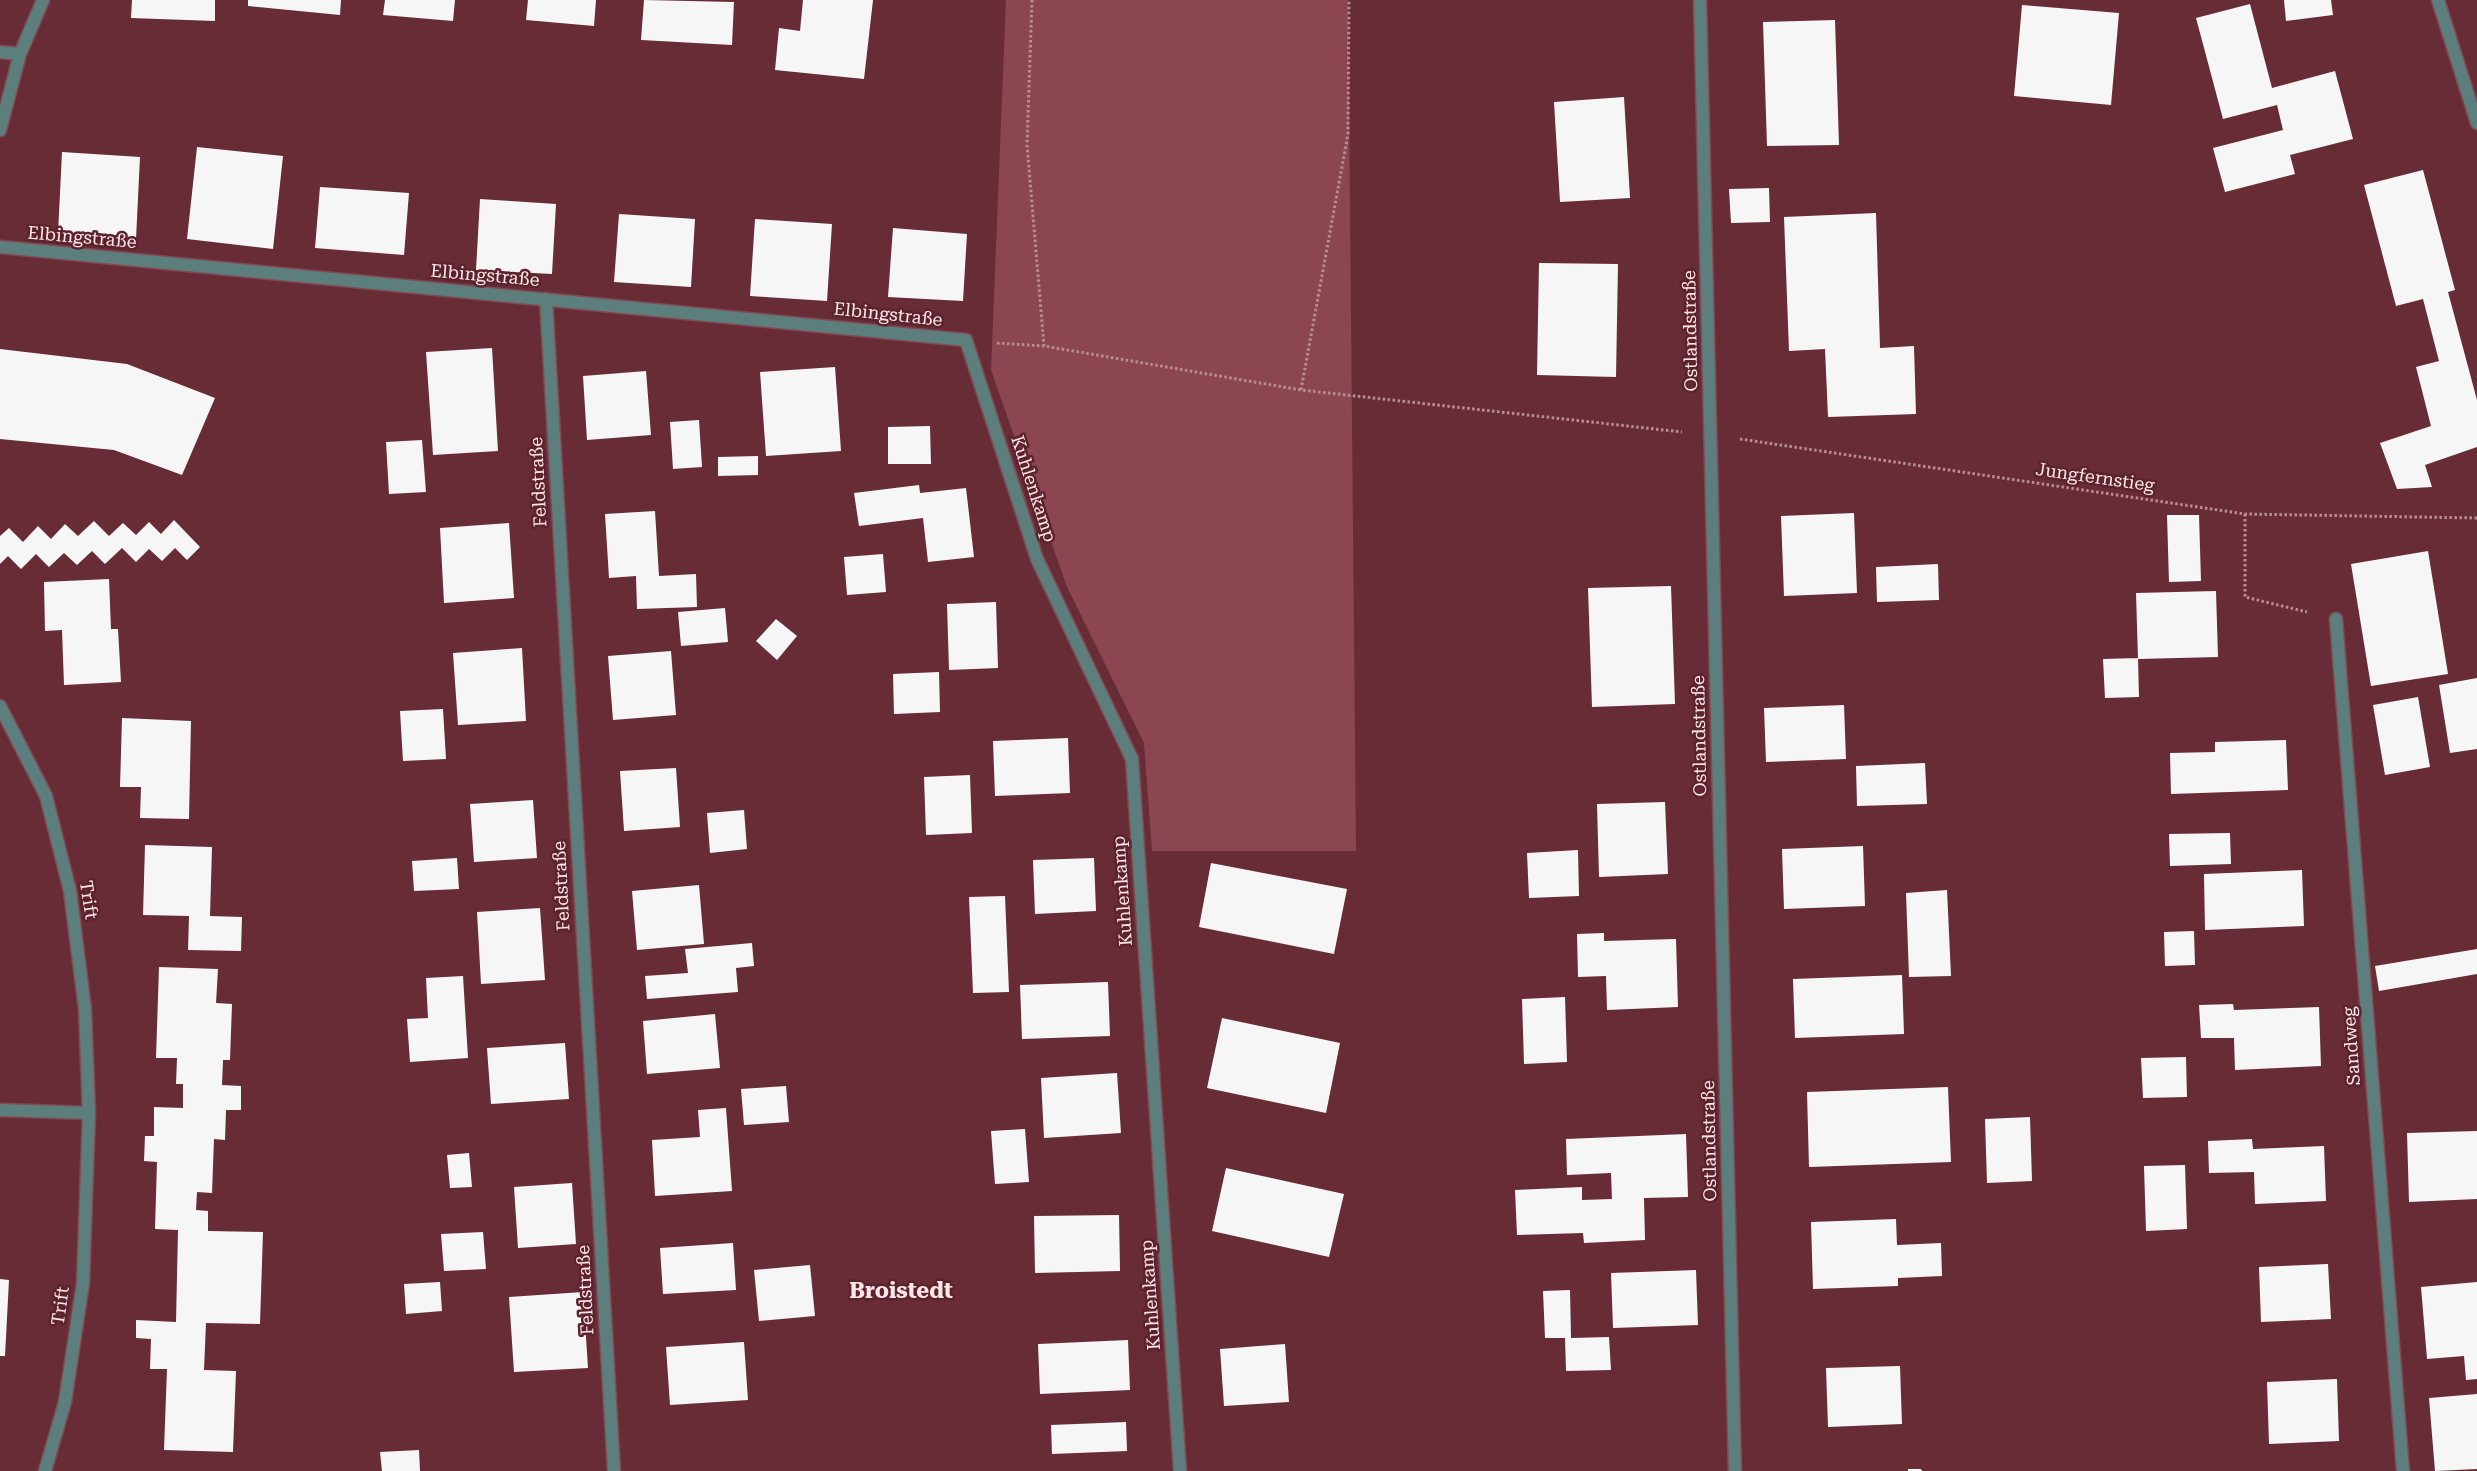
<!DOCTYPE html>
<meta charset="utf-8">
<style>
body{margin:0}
canvas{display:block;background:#682c37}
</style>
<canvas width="2477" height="1471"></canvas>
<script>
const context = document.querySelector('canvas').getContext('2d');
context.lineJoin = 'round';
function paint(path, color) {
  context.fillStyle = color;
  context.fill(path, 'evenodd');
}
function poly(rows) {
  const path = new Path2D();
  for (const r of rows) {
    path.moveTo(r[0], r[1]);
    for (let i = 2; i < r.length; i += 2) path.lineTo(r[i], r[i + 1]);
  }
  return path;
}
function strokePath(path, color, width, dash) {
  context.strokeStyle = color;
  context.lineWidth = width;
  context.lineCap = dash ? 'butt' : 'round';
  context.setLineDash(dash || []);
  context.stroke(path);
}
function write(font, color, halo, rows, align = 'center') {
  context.font = font + ' "Roboto Serif",serif';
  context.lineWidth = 5;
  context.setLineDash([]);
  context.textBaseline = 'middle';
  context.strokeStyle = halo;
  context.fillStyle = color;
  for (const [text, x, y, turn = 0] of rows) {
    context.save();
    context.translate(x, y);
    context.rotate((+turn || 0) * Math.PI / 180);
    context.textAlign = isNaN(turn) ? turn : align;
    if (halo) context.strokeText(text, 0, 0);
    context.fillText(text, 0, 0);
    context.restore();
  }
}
paint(poly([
 [1006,0,1348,0,1356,851,1152,851,1144,743,1067,587,991,370]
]), '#8c4651');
paint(poly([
 [132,0,215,0,215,21,131,18],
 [248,0,341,0,340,15,248,6],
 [385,0,455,0,453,21,383,15],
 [528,0,596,0,594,26,526,20],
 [644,0,734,2,732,45,641,40],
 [803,0,873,0,864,79,775,70,779,28,800,31],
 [2284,0,2331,0,2333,15,2286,21],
 [2250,4,2272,88,2335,71,2353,139,2290,155,2295,174,2225,192,2213,148,2283,130,2277,105,2223,119,2196,18],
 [2022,5,2119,13,2111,105,2014,96],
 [1835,20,1839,145,1767,146,1763,22],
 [1624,97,1630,198,1560,202,1554,102],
 [197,147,283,156,273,249,187,239],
 [62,152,140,157,136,239,58,234],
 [2423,170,2455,290,2448,292,2477,400,2477,447,2425,465,2432,487,2397,489,2380,443,2431,426,2416,367,2439,361,2423,299,2396,306,2364,185],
 [320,187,409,193,404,255,315,248],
 [1769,188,1770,222,1731,223,1729,189],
 [480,199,556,204,552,274,476,270],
 [1876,213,1880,348,1914,346,1916,414,1828,417,1825,349,1789,351,1784,217],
 [619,214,695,219,691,287,614,282],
 [755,219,832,224,827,301,750,296],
 [893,228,967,234,963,301,888,297],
 [1539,263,1618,264,1616,377,1537,375],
 [492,348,498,451,433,455,426,352],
 [0,349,127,364,215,398,182,475,114,450,0,439],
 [835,367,841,451,766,456,760,372],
 [646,371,651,435,587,440,583,376],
 [699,420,702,467,673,469,670,422],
 [930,426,931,464,888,464,888,427],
 [422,440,426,492,389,494,386,442],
 [758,456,758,475,718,476,718,457],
 [919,485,920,493,966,488,974,557,928,562,923,518,859,526,854,493],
 [655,511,659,576,696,574,697,607,637,609,636,576,609,578,605,514],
 [1854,513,1857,593,1784,596,1781,516],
 [2167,515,2199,515,2201,581,2169,582],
 [174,520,200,547,187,560,175,548,162,561,149,549,136,562,122,548,105,564,92,551,77,565,64,553,49,567,36,554,21,569,8,556,0,564,0,536,9,528,23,542,38,526,51,539,65,524,78,536,94,521,109,536,123,523,136,535,149,522,161,534],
 [509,523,514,598,444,603,440,528],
 [2428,551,2448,674,2371,686,2351,564],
 [883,554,886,592,847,595,844,557],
 [1938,564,1939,600,1877,602,1876,567],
 [109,579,111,629,118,629,121,682,64,685,62,630,45,631,44,582],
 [1671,586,1675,704,1592,707,1588,588],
 [2216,591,2218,657,2138,659,2136,593],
 [996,602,998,668,949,670,947,604],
 [725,608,728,642,681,646,678,612],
 [776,619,797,636,777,660,756,641],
 [522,648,526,721,458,725,453,653],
 [671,651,676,715,613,720,608,656],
 [2138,658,2139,697,2105,698,2103,659],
 [939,672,940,712,894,714,893,674],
 [2477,678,2477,749,2450,753,2439,685],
 [2418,697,2430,767,2385,775,2373,705],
 [1844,705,1846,759,1766,762,1764,708],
 [443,709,446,759,403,761,400,711],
 [122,718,191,721,189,819,140,818,141,787,120,787],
 [1068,738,1070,793,995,796,993,741],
 [2286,740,2288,790,2171,794,2170,753,2215,752,2215,742],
 [1925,763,1927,804,1857,806,1856,766],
 [676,768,680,827,624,831,620,771],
 [970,775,972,833,926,835,924,777],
 [533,800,537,858,474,862,470,804],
 [1665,802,1668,874,1599,877,1597,804],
 [744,810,747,849,710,853,707,813],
 [2230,833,2231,864,2170,866,2169,834],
 [145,845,212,847,210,916,242,917,241,951,188,950,189,916,143,915],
 [1863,846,1865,906,1784,909,1782,849],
 [1578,850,1579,896,1529,898,1527,853],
 [457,858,459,889,414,891,412,861],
 [1094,858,1096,911,1035,914,1033,860],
 [1211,863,1347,889,1334,954,1199,927],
 [2302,870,2304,926,2205,930,2204,874],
 [699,885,704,944,637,950,632,891],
 [1947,890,1951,976,1909,977,1906,893],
 [1005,896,1009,992,973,993,969,897],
 [540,908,545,980,481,984,477,912],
 [2194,931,2195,965,2165,966,2164,932],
 [1604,933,1604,941,1676,939,1678,1007,1607,1010,1606,976,1578,977,1577,934],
 [752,943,754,966,736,968,738,992,647,999,645,976,688,973,685,949],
 [2477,949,2477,974,2379,991,2375,966],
 [159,967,218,969,216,1003,232,1004,230,1060,223,1060,222,1085,241,1086,241,1110,226,1110,225,1140,214,1139,212,1193,197,1192,196,1210,208,1211,208,1231,263,1232,260,1324,206,1323,204,1370,236,1371,233,1452,164,1450,167,1369,150,1369,151,1339,136,1338,136,1320,176,1322,178,1230,155,1229,157,1162,144,1161,145,1136,154,1136,154,1107,183,1108,183,1084,176,1084,177,1058,156,1058],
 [1902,975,1904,1034,1795,1038,1793,979],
 [463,976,468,1058,410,1062,407,1019,428,1018,426,978],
 [1108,982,1110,1036,1022,1039,1020,985],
 [1565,997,1567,1062,1524,1064,1522,999],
 [2233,1004,2234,1010,2319,1007,2321,1066,2235,1070,2234,1038,2201,1038,2199,1005],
 [715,1014,720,1068,647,1074,643,1021],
 [1222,1018,1340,1043,1326,1113,1207,1088],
 [565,1043,569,1099,491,1104,487,1048],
 [2186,1057,2187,1097,2143,1098,2141,1058],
 [1117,1073,1121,1133,1044,1138,1041,1078],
 [786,1086,789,1122,744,1125,741,1089],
 [1948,1087,1951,1162,1809,1167,1807,1092],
 [726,1108,732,1191,655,1196,652,1140,700,1137,698,1110],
 [2030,1117,2032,1181,1987,1183,1985,1119],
 [1025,1129,1029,1182,995,1184,991,1131],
 [2477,1131,2477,1199,2409,1202,2407,1133],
 [1686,1134,1688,1197,1644,1198,1645,1240,1584,1243,1583,1233,1517,1235,1515,1190,1582,1187,1582,1200,1612,1199,1611,1173,1567,1175,1566,1139],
 [2252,1139,2253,1149,2324,1146,2326,1201,2255,1204,2254,1172,2209,1173,2208,1141],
 [469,1153,472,1187,450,1188,447,1155],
 [2185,1165,2187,1229,2146,1231,2144,1166],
 [1226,1168,1344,1194,1329,1257,1212,1231],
 [572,1183,576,1244,518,1248,514,1187],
 [1119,1215,1120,1271,1035,1273,1034,1216],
 [1896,1219,1897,1245,1941,1243,1942,1276,1898,1278,1898,1286,1813,1289,1811,1222],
 [483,1232,486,1269,444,1271,441,1234],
 [733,1243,736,1290,663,1294,660,1248],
 [2328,1264,2331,1319,2261,1322,2259,1267],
 [810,1265,815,1316,759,1321,754,1270],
 [1696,1270,1698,1325,1613,1328,1611,1273],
 [0,1279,9,1280,5,1356,0,1356],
 [440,1282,442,1311,406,1314,404,1284],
 [2477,1282,2477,1379,2466,1380,2464,1356,2427,1359,2421,1287],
 [1570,1290,1571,1338,1609,1337,1611,1370,1566,1371,1565,1338,1545,1338,1543,1291],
 [583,1292,588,1368,514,1372,509,1297],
 [1128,1340,1130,1390,1040,1394,1038,1344],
 [744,1342,748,1400,670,1405,666,1347],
 [1285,1344,1289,1402,1224,1406,1220,1349],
 [1900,1366,1902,1424,1828,1427,1826,1368],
 [2337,1379,2339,1441,2269,1444,2267,1382],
 [2477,1394,2477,1469,2435,1471,2429,1398],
 [1126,1422,1127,1451,1052,1454,1051,1425],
 [419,1450,420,1471,382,1471,380,1452],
 [1908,1469,1921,1469,1922,1471,1908,1471]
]), '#f6f6f6');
const minor = poly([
 [1700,0,1735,1471],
 [2438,0,2477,123],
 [0,52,20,54],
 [0,130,20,54,43,0],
 [0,247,966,340,1037,559,1132,759,1180,1471],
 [546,299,614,1471],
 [2336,619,2403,1471],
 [0,706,46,796,70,891,85,1009,89,1113,83,1283,65,1402,45,1471],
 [0,1110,89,1113]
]);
strokePath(minor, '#804a53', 15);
strokePath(poly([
 [1032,0,1027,145,1044,346],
 [997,343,1044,346,1301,390,1682,432],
 [1301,390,1348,134,1349,0],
 [1740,439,2245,514,2477,518],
 [2245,514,2245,597,2307,612]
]), '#b78e94', 3, [2.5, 2.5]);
strokePath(minor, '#5c7e7c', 12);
write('18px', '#fee6e8', '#5c222d', [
 ["Elbingstraße",82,238,5],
 ["Elbingstraße",485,276,5],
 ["Elbingstraße",888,315,6],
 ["Ostlandstraße",1691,331,-91],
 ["Jungfernstieg",2095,478,8],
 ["Feldstraße",539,482,-93],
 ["Kuhlenkamp",1033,489,72],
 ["Ostlandstraße",1700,736,-91],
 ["Feldstraße",562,886,-93],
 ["Kuhlenkamp",1123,891,-94],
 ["Trift",88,900,81],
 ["Sandweg",2352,1046,-94],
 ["Ostlandstraße",1710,1141,-91],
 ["Feldstraße",586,1290,-93],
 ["Kuhlenkamp",1151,1295,-94],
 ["Trift",61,1306,-82]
]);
write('bold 22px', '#fee6e8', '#5c222d', [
 ["Broistedt",901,1292]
]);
</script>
